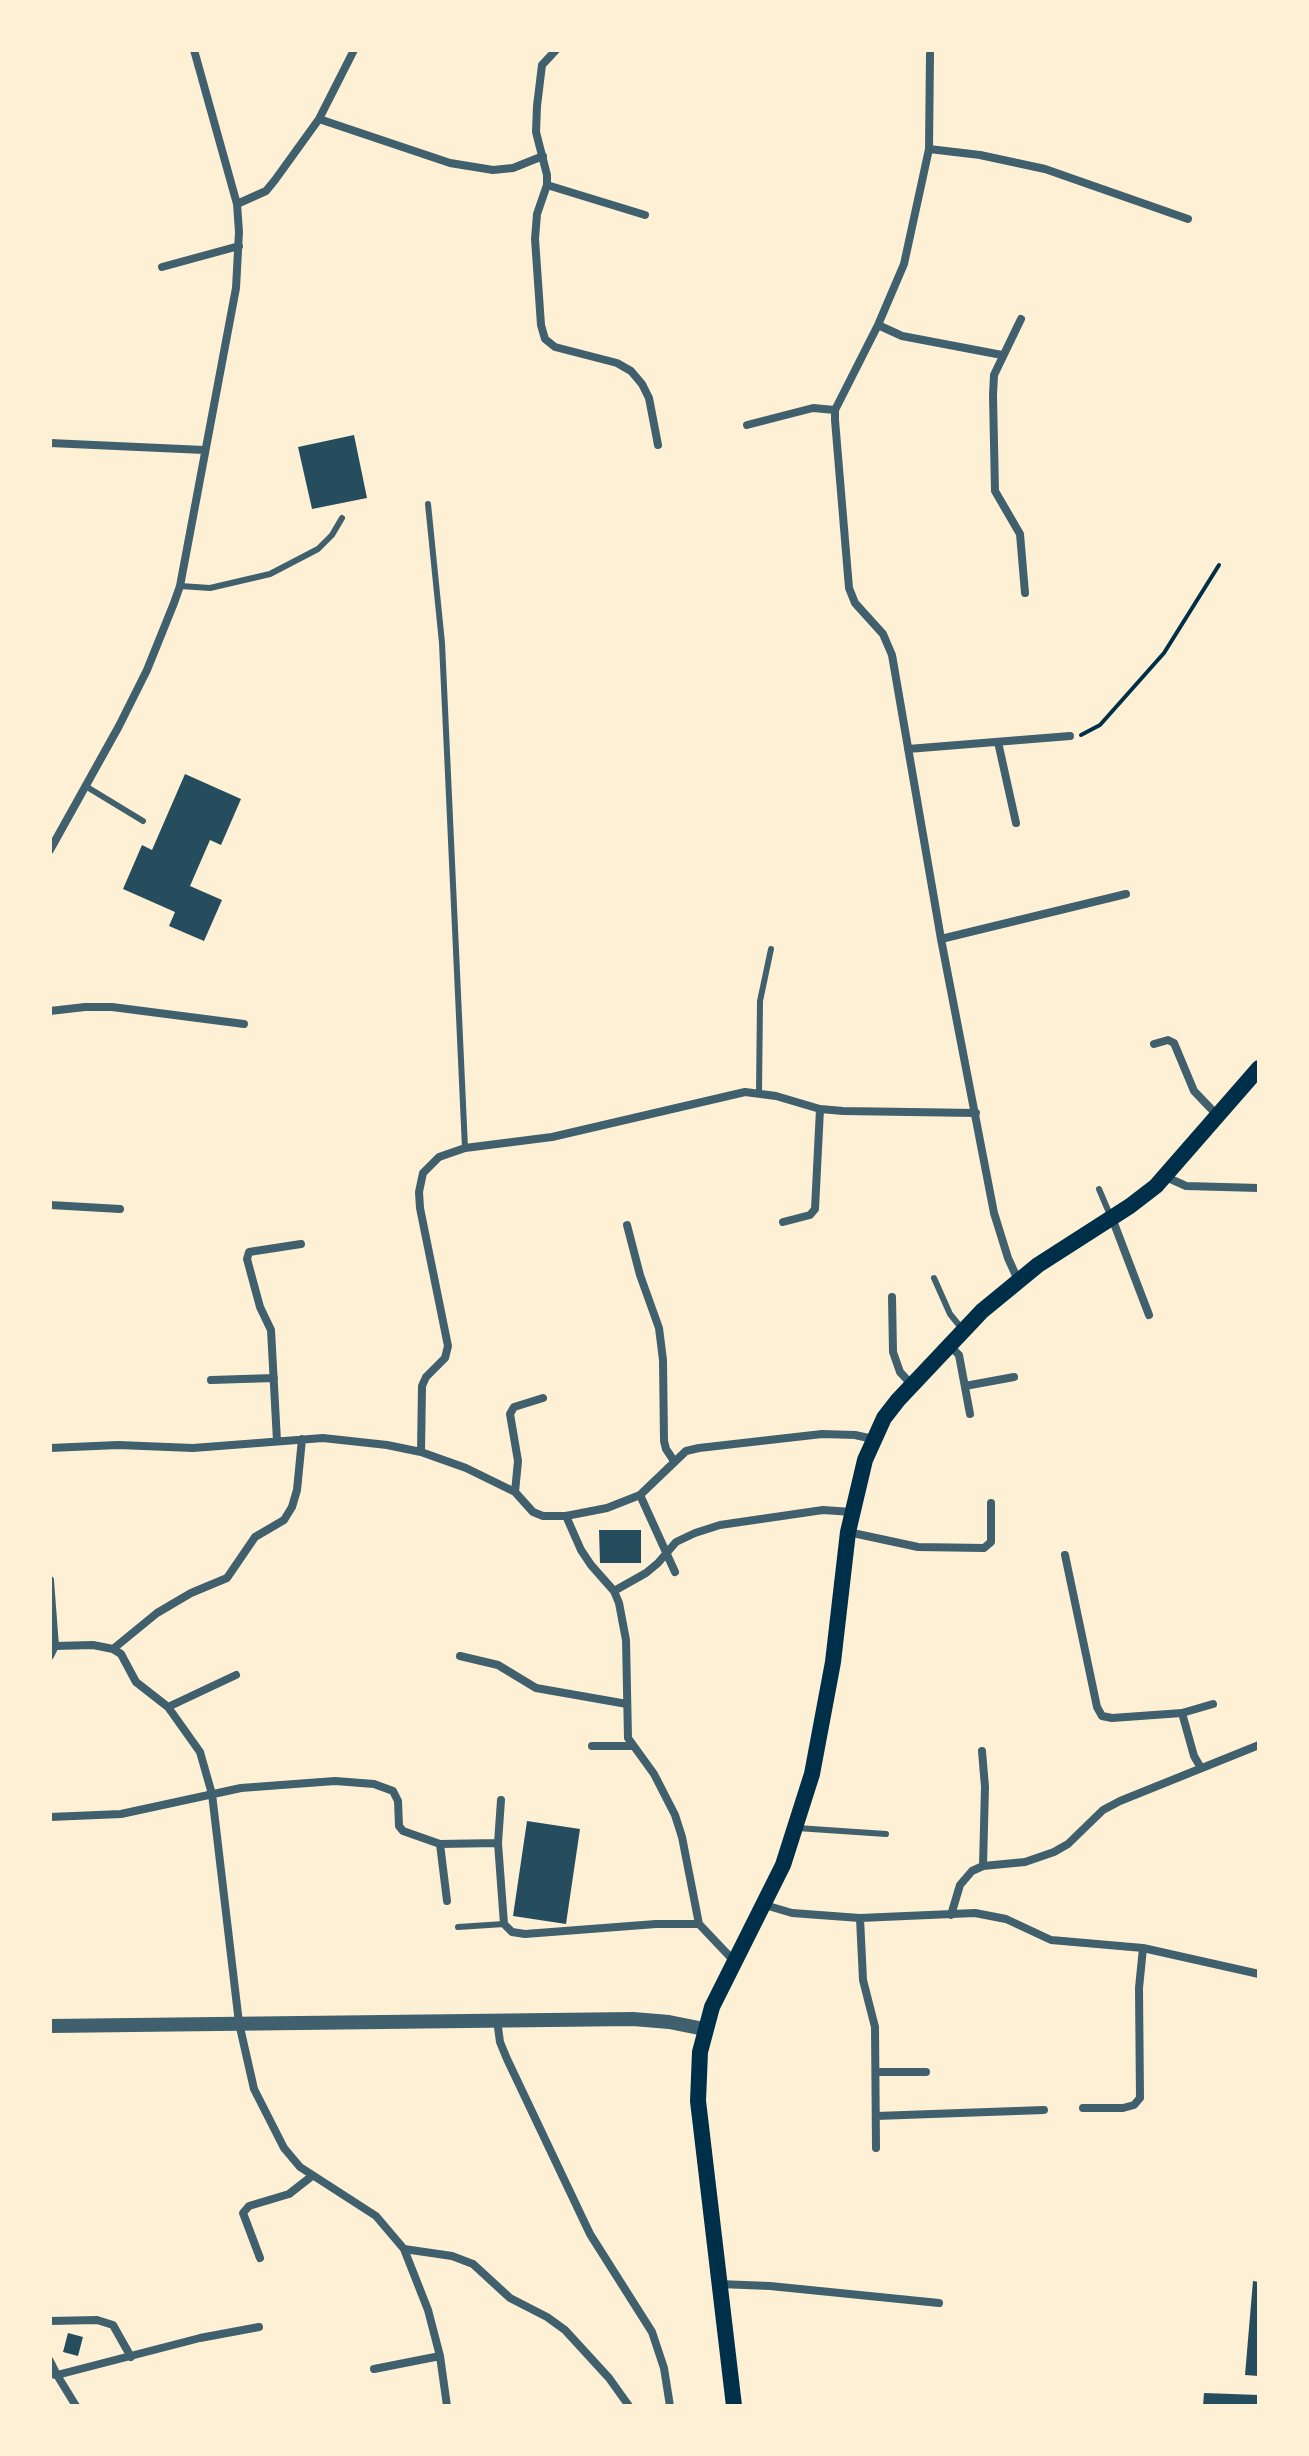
<!DOCTYPE html>
<style>
body{margin:0}
#map{position:relative;width:1309px;height:2456px;overflow:hidden;background:#fdf0d5;font-family:"DM Sans",sans-serif}
canvas{display:block}
.frame{position:absolute;inset:0;border:52px solid #fdf0d5;pointer-events:none}
</style>
<div id="map">
<canvas width="1309" height="2456"></canvas>
<div class="frame"></div>
</div>
<script>
const context = document.querySelector('canvas').getContext('2d');
context.lineJoin = 'round';
function paint(path, color) {
  context.fillStyle = color;
  context.fill(path, 'evenodd');
}
function poly(rows) {
  const path = new Path2D();
  for (const r of rows) {
    path.moveTo(r[0], r[1]);
    for (let i = 2; i < r.length; i += 2) path.lineTo(r[i], r[i + 1]);
  }
  return path;
}
function strokePath(path, color, width, dash) {
  context.strokeStyle = color;
  context.lineWidth = width;
  context.lineCap = dash ? 'butt' : 'round';
  context.setLineDash(dash || []);
  context.stroke(path);
}
paint(poly([
 [354,435,367,498,312,509,298,447],
 [185,774,241,799,221,845,210,840,190,886,222,900,204,941,169,926,175,912,123,889,142,845,152,850],
 [599,1530,641,1530,641,1563,600,1563],
 [527,1821,580,1829,566,1924,513,1916],
 [1253,2281,1259,2282,1259,2376,1245,2375],
 [68,2333,83,2337,78,2356,63,2352],
 [1204,2393,1259,2395,1259,2406,1203,2406]
]), '#264d5e');
strokePath(poly([
 [1081,735,1100,725,1164,653,1219,565]
]), '#003049', 4);
strokePath(poly([
 [428,504,442,643,465,1148],
 [180,586,210,588,270,574,318,549,332,535,342,518],
 [87,787,143,821],
 [759,1093,760,1001,771,949],
 [1099,1189,1110,1215],
 [934,1278,950,1314,963,1330],
 [797,1828,886,1834],
 [458,1927,504,1924]
]), '#3f606c', 6);
strokePath(poly([
 [556,50,542,65,537,106,536,132,547,175,547,185,537,214,535,239,541,325,545,339,555,347,617,363,631,371,642,384,649,398,658,445],
 [930,54,929,149,904,264,878,325,835,410,835,420,849,588,855,603,883,634,892,655,941,939,994,1213,1008,1258,1018,1280],
 [319,119,450,163,493,170,513,168,543,156],
 [929,149,980,155,1045,169,1188,219],
 [547,185,645,215],
 [237,204,266,191,275,180,319,119,354,50],
 [162,267,239,246],
 [1021,319,994,375,993,395,995,491,1020,534,1025,593],
 [878,325,902,336,1002,355],
 [747,425,813,408,835,410],
 [50,443,204,450],
 [998,742,1016,823],
 [908,749,1070,736],
 [50,850,119,726,147,670,174,603,180,586,236,288,239,232,237,204,194,50],
 [941,939,1126,894],
 [50,1011,85,1007,112,1007,244,1024],
 [1154,1044,1168,1040,1174,1043,1194,1091,1217,1115],
 [1166,1177,1186,1186,1259,1188],
 [50,1205,120,1209],
 [1112,1218,1149,1315],
 [783,1222,810,1215,815,1209,820,1109],
 [627,1225,640,1275,659,1328,663,1360,664,1441,666,1449,674,1461],
 [892,1297,893,1352,900,1372,911,1384],
 [949,1345,959,1355,970,1414],
 [211,1380,274,1378],
 [965,1386,1014,1377],
 [277,1441,271,1330,260,1307,247,1259,249,1252,301,1244],
 [50,1448,118,1445,193,1448,323,1438,387,1445,421,1452,466,1468,515,1492,533,1512,543,1516,566,1516,607,1508,640,1495,686,1451,699,1448,822,1434,855,1435,873,1439],
 [421,1452,422,1386,426,1377,445,1358,448,1346,420,1208,419,1192,423,1173,439,1157,465,1148,552,1137,745,1092,776,1096,820,1109,843,1111,976,1113],
 [515,1492,518,1461,510,1414,514,1407,543,1398],
 [640,1495,675,1572],
 [566,1516,581,1550,591,1565,614,1591,619,1603,626,1640,628,1738,654,1774,675,1815,682,1837,699,1924,735,1962],
 [848,1532,918,1547,984,1548,991,1542,991,1503],
 [1065,1555,1097,1707,1102,1716,1112,1718,1182,1713,1194,1756,1201,1768],
 [50,1580,55,1646,50,1656],
 [614,1591,646,1573,658,1563,676,1542,695,1533,720,1525,823,1510,852,1512],
 [55,1646,93,1645,113,1649,121,1654,136,1682,168,1707,200,1752,212,1794,239,2023,254,2089,284,2148,300,2167,376,2216,404,2249,428,2310,440,2356,447,2406],
 [113,1649,157,1613,191,1593,227,1578,255,1537,284,1520,292,1507,297,1490,302,1439],
 [460,1656,498,1665,536,1688,627,1704],
 [168,1707,236,1675],
 [1182,1713,1213,1704],
 [592,1746,632,1746],
 [982,1751,985,1787,983,1866],
 [50,1817,121,1814,241,1788,335,1781,374,1784,393,1791,398,1801,399,1826,403,1831,440,1844,498,1843,504,1924,512,1932,525,1934,656,1924,699,1924],
 [498,1843,501,1800],
 [440,1844,447,1901],
 [765,1905,792,1913,860,1918,975,1913,1006,1919,1051,1940,1143,1948,1259,1974],
 [951,1915,960,1885,972,1871,983,1866,1025,1862,1054,1852,1068,1844,1103,1810,1120,1801,1259,1745],
 [860,1918,863,1980,875,2027,876,2148],
 [497,2020,500,2042,507,2059,590,2234,652,2332,664,2368,670,2406],
 [876,2072,926,2072],
 [1083,2108,1123,2108,1134,2105,1140,2098,1139,1988,1143,1948],
 [876,2116,1044,2110],
 [404,2249,452,2256,473,2264,510,2298,547,2317,565,2330,609,2378,629,2406],
 [260,2258,243,2213,249,2206,289,2194,312,2176],
 [719,2284,770,2286,939,2303],
 [50,2321,97,2320,113,2325,131,2357],
 [50,2361,57,2375,200,2338,259,2327],
 [374,2369,440,2356],
 [50,2374,57,2375,76,2406]
]), '#3f606c', 8);
strokePath(poly([
 [50,2026,633,2019,669,2022,704,2029]
]), '#3f606c', 14);
strokePath(poly([
 [734,2406,698,2101,700,2052,712,2007,783,1865,812,1774,833,1662,848,1532,865,1460,884,1418,898,1400,982,1311,1038,1265,1130,1206,1156,1186,1259,1068]
]), '#003049', 16);
</script>
